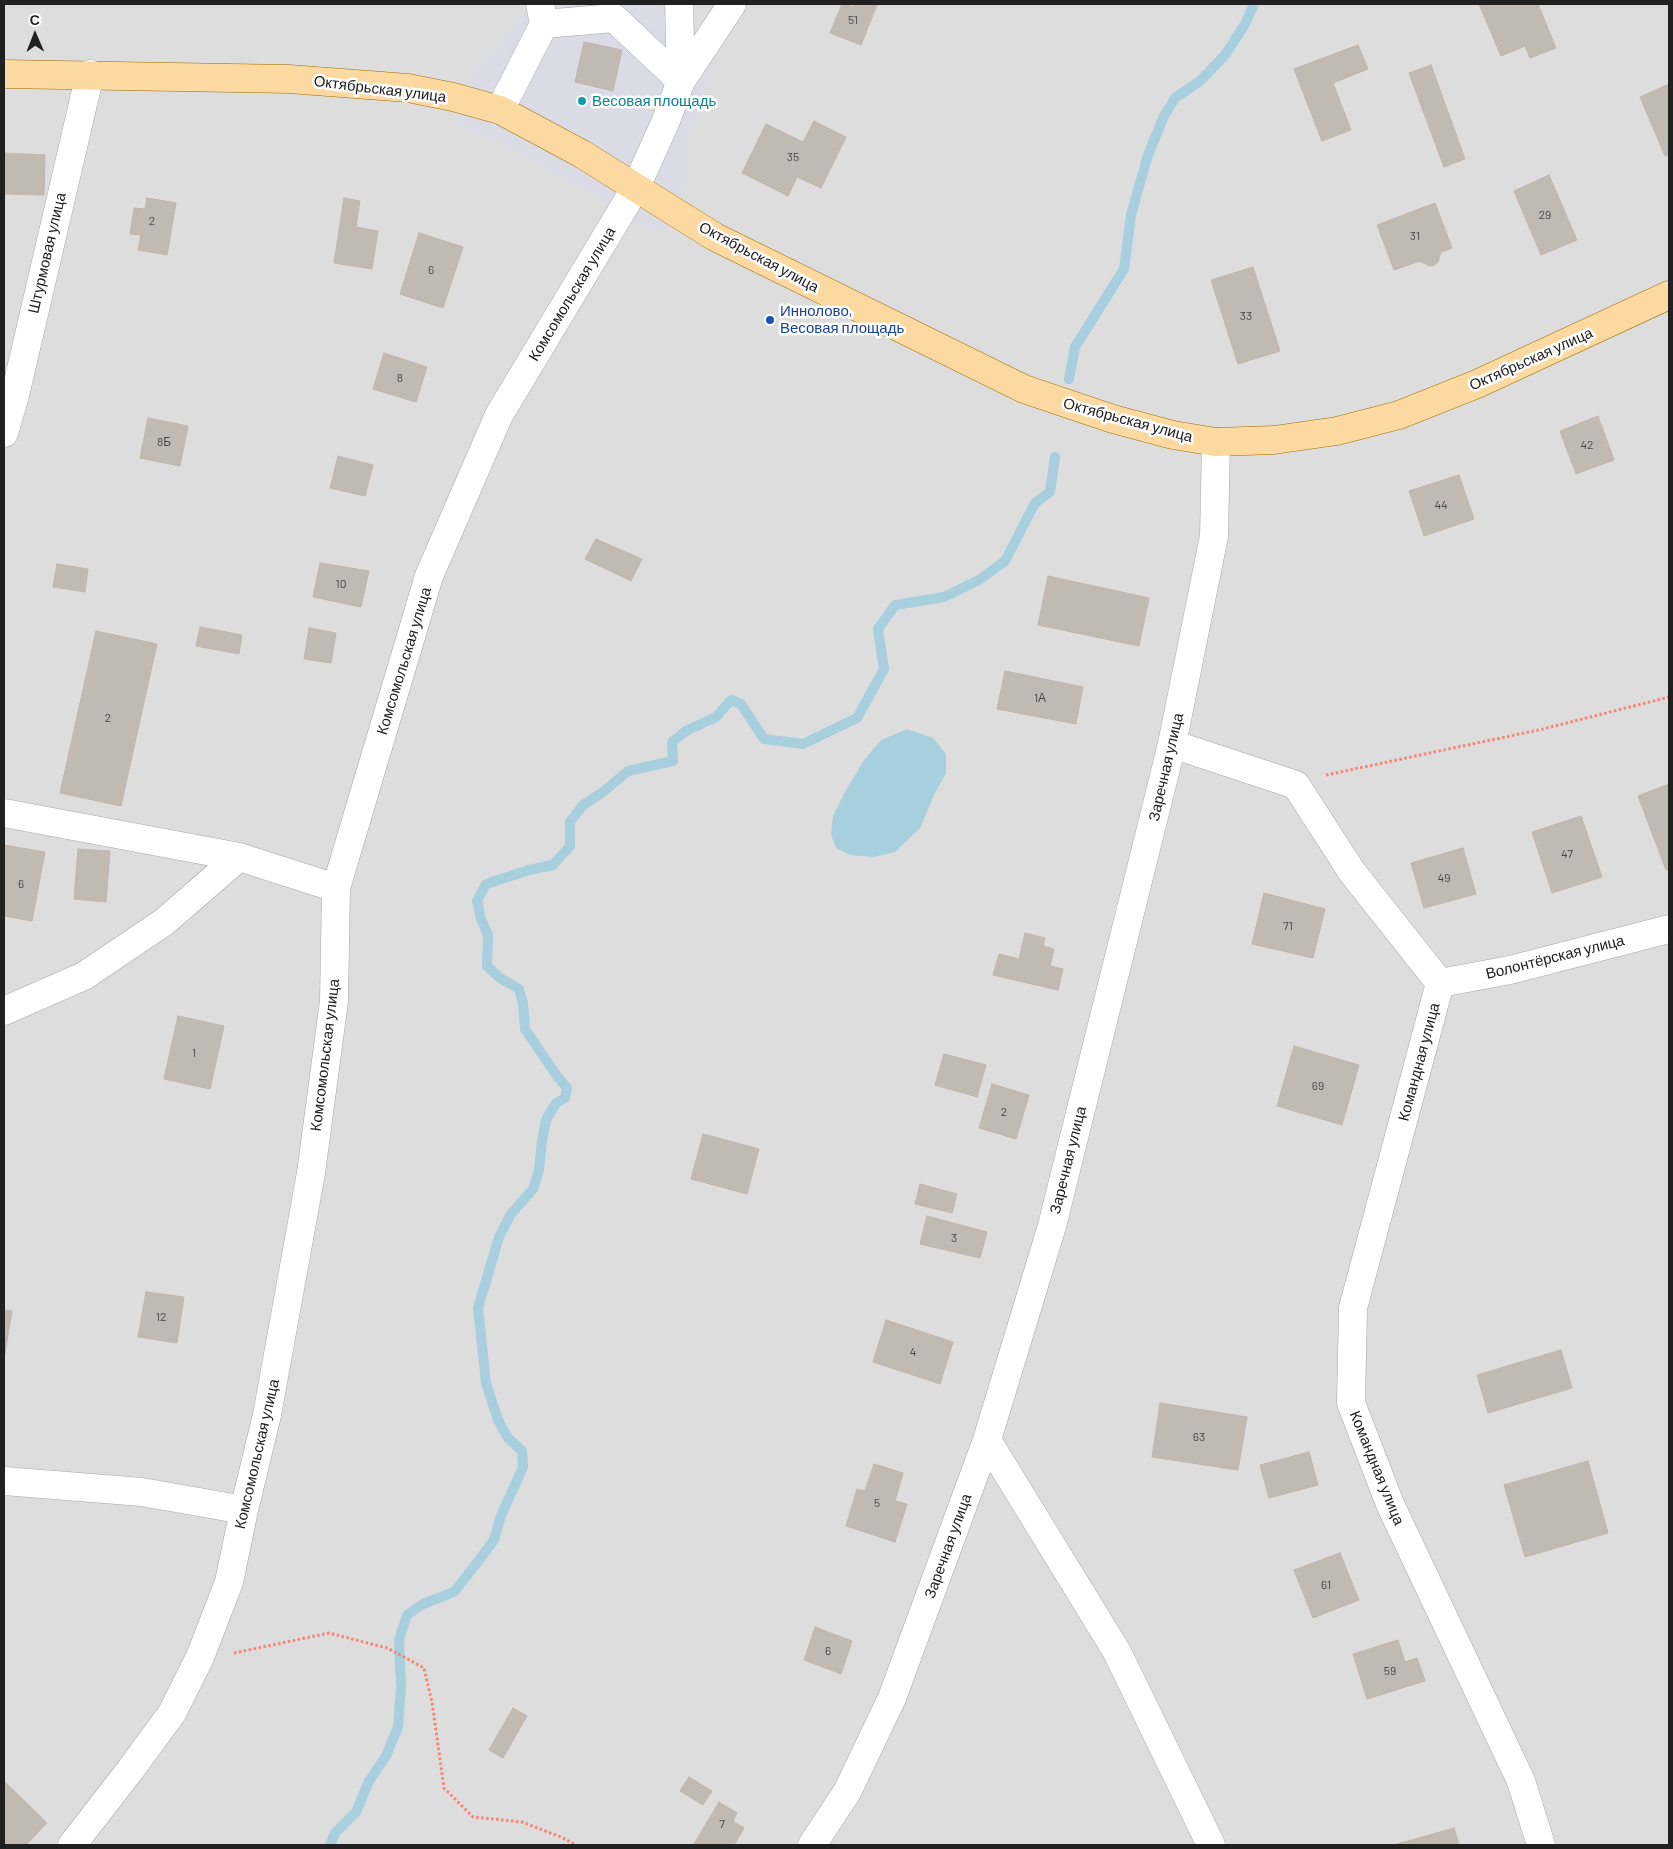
<!DOCTYPE html>
<meta charset="utf-8">
<style>
body{margin:0}
#map{position:relative;width:1673px;height:1849px;overflow:hidden;background:#f0eee7;font-family:Barlow,sans-serif}
canvas{display:block}
.frame{position:absolute;inset:0;border:5px solid #202020;pointer-events:none}
.north{position:absolute;left:10px;top:10px;width:50px;height:50px;-webkit-text-stroke:4px #fff;paint-order:stroke;rotate:359deg;font-size:14px;font-weight:700;line-height:20px;text-align:center;color:#202020}
.north::after{content:'';display:block;margin:auto;width:18px;height:22px;background:#202020;clip-path:polygon(50% 0,100% 100%,50% 72%,0 100%)}
</style>
<div id="map">
<canvas width="1673" height="1849"></canvas>
<div class="frame"></div>
<div class="north">С</div>
</div>
<script>
const context = document.querySelector('canvas').getContext('2d');
context.lineJoin = 'round';
function paint(path, color) {
  context.fillStyle = color;
  context.fill(path, 'evenodd');
}
function poly(rows) {
  const path = new Path2D();
  for (const r of rows) {
    path.moveTo(r[0], r[1]);
    for (let i = 2; i < r.length; i += 2) path.lineTo(r[i], r[i + 1]);
  }
  return path;
}
function strokePath(path, color, width, dash) {
  context.strokeStyle = color;
  context.lineWidth = width;
  context.lineCap = dash ? 'butt' : 'round';
  context.setLineDash(dash || []);
  context.stroke(path);
}
function write(font, color, halo, rows, align = 'center') {
  context.font = font + ' Barlow,sans-serif';
  context.lineWidth = 5;
  context.setLineDash([]);
  context.textBaseline = 'middle';
  context.strokeStyle = halo;
  context.fillStyle = color;
  for (const [text, x, y, turn = 0] of rows) {
    context.save();
    context.translate(x, y);
    context.rotate((+turn || 0) * Math.PI / 180);
    context.textAlign = isNaN(turn) ? turn : align;
    if (halo) context.strokeText(text, 0, 0);
    context.fillText(text, 0, 0);
    context.restore();
  }
}
paint(poly([
 [4,4,1669,4,1669,1845,4,1845]
]), '#dedddd');
paint(poly([
 [532,4,656,4,719,45,689,137,689,177,660,235,505,145,456,124,471,77]
]), '#dbdbe6');
paint(poly([
 [907,729,933,738,946,754,946,773,935,793,920,828,895,852,873,857,850,855,836,848,831,835,833,816,846,790,865,759,881,740]
]), '#a7cfde');
strokePath(poly([
 [1069,379,1075,347,1124,269,1131,215,1148,155,1164,116,1175,98,1200,81,1225,55,1245,24,1254,4],
 [330,1845,335,1833,356,1812,369,1781,386,1756,398,1727,401,1687,399,1640,407,1615,423,1604,454,1592,473,1568,494,1540,501,1516,523,1467,522,1451,508,1438,498,1420,486,1383,478,1308,499,1237,511,1214,533,1189,539,1170,542,1141,546,1120,556,1103,565,1098,567,1088,557,1076,525,1029,523,1003,519,989,500,978,487,966,488,935,481,919,477,901,486,884,529,870,553,865,570,846,570,822,583,805,603,792,628,771,673,761,672,742,686,731,716,717,731,700,741,704,764,739,803,744,857,718,884,669,878,629,895,605,944,597,979,580,1005,561,1035,503,1050,492,1055,457]
]), '#a7cfde', 10);
const building = poly([
 [842,4,853,7,854,4,877,5,861,45,830,33,842,4],
 [1479,4,1538,4,1556,48,1530,58,1525,46,1501,56,1479,4],
 [584,42,622,50,613,91,575,82,584,42],
 [1358,45,1368,69,1333,83,1351,130,1322,141,1294,69,1358,45],
 [1431,65,1465,159,1444,167,1409,73,1431,65],
 [1669,84,1669,155,1665,156,1640,97,1669,84],
 [814,121,846,137,821,188,797,177,788,196,742,173,766,124,803,142,814,121],
 [4,153,45,155,44,195,4,194,4,153],
 [1549,175,1577,240,1541,255,1514,191,1549,175],
 [147,198,176,203,167,255,138,250,141,235,130,234,134,208,145,209,147,198],
 [344,198,360,201,356,227,378,231,372,269,334,263,344,198],
 [1435,203,1452,248,1441,252,1438,262,1435,265,1429,266,1420,261,1394,270,1377,225,1435,203],
 [419,233,463,247,443,308,400,294,419,233],
 [1253,267,1280,351,1238,364,1211,280,1253,267],
 [384,353,427,367,416,402,373,389,384,353],
 [1598,416,1614,460,1576,474,1560,431,1598,416],
 [148,418,188,426,180,466,140,458,148,418],
 [338,456,373,465,365,496,330,488,338,456],
 [1459,475,1474,519,1424,536,1409,491,1459,475],
 [596,539,642,559,631,581,585,559,596,539],
 [320,563,369,571,361,607,313,597,320,563],
 [57,564,88,569,85,592,53,587,57,564],
 [1048,576,1149,598,1139,646,1038,625,1048,576],
 [200,627,242,635,239,654,196,646,200,627],
 [309,628,336,633,331,663,304,659,309,628],
 [96,631,157,644,121,806,60,793,96,631],
 [1005,671,1083,687,1076,724,997,709,1005,671],
 [1669,784,1669,869,1666,870,1638,796,1669,784],
 [1581,816,1602,877,1552,893,1532,832,1581,816],
 [4,845,45,852,32,921,4,916,4,845],
 [1463,848,1476,894,1424,908,1411,863,1463,848],
 [78,849,110,851,106,902,74,899,78,849],
 [1264,893,1325,909,1313,958,1252,944,1264,893],
 [1025,933,1045,938,1043,946,1054,949,1050,966,1063,969,1058,990,993,975,999,954,1019,959,1025,933],
 [178,1016,224,1026,210,1089,164,1079,178,1016],
 [1294,1046,1359,1065,1342,1125,1277,1106,1294,1046],
 [944,1054,986,1065,977,1097,935,1085,944,1054],
 [992,1084,1029,1095,1016,1139,979,1128,992,1084],
 [703,1134,759,1149,747,1194,691,1179,703,1134],
 [920,1184,957,1194,952,1213,915,1204,920,1184],
 [927,1216,987,1232,980,1258,920,1244,927,1216],
 [146,1292,184,1297,177,1343,138,1337,146,1292],
 [4,1310,12,1311,4,1359,4,1310],
 [886,1320,953,1342,940,1384,873,1362,886,1320],
 [1561,1350,1572,1388,1488,1413,1477,1375,1561,1350],
 [1160,1403,1247,1417,1238,1470,1152,1457,1160,1403],
 [1309,1452,1318,1485,1269,1498,1260,1465,1309,1452],
 [1588,1461,1608,1533,1525,1557,1504,1485,1588,1461],
 [874,1464,903,1473,895,1501,907,1504,895,1542,846,1526,857,1489,865,1491,874,1464],
 [1340,1553,1359,1600,1313,1618,1294,1570,1340,1553],
 [815,1627,852,1641,841,1674,804,1660,815,1627],
 [1398,1640,1405,1662,1417,1658,1425,1681,1367,1699,1353,1654,1398,1640],
 [513,1708,527,1716,503,1758,489,1750,513,1708],
 [689,1777,712,1791,703,1805,680,1791,689,1777],
 [6,1783,47,1823,26,1845,4,1845,4,1786,6,1783],
 [719,1802,737,1813,733,1821,744,1828,734,1845,696,1845,694,1844,719,1802],
 [1454,1828,1459,1845,1394,1845,1454,1828]
]);
paint(building, '#c1bab3');
strokePath(building, '#c2b5a9', 1);
const minor = poly([
 [544,24,614,18,681,81],
 [681,81,732,4],
 [500,110,544,24,540,4],
 [4,433,15,395,90,74],
 [1172,744,1296,785,1352,872,1440,983],
 [4,813,239,857],
 [1440,983,1353,1308,1351,1403,1390,1504,1521,1781,1541,1845],
 [1440,983,1510,970,1669,929],
 [4,1011,84,976,164,922,239,857,336,888],
 [987,1440,1117,1652,1211,1845],
 [4,1481,142,1492,244,1510],
 [72,1845,131,1769,172,1713,200,1657,229,1582,244,1510,267,1415,311,1173,334,1001,336,888,429,576,499,415,636,187,665,123,681,81,679,4],
 [812,1845,847,1792,892,1698,987,1440,1052,1226,1172,744,1214,536,1216,442]
]);
const major = poly([
 [4,74,289,79,408,88,453,97,500,110,582,154,715,237,1024,389,1113,419,1173,435,1216,442,1274,440,1337,431,1399,415,1477,384,1669,295]
]);
strokePath(minor, '#a7a7a7', 29);
strokePath(major, '#9c7000', 29);
strokePath(poly([
 [1326,775,1543,729,1669,697],
 [234,1653,329,1633,387,1648,404,1657,424,1668,432,1702,444,1788,473,1817,522,1822,561,1837,576,1845]
]), '#f9846f', 3, [2.5, 2.5]);
strokePath(minor, '#fff', 28);
strokePath(major, '#fcd9a0', 28);
for (const [x, y, r, color] of [
 [582,101,5,"#0f9aa8"],
 [770,320,5,"#1a4fb4"]
]) {
  const dot = new Path2D();
  dot.arc(x, y, r, 0, 2 * Math.PI);
  context.fillStyle = color;
  context.fill(dot);
  strokePath(dot, '#fff', 2);
}
write('12px', '#484645', null, [
 ["51",853,20],
 ["35",793,157],
 ["29",1545,215],
 ["2",152,221],
 ["31",1415,236],
 ["6",431,270],
 ["33",1246,316],
 ["8",400,378],
 ["8Б",164,442],
 ["42",1587,445],
 ["44",1441,505],
 ["10",341,584],
 ["1А",1040,698],
 ["2",108,718],
 ["47",1567,854],
 ["49",1444,878],
 ["6",21,884],
 ["71",1288,926],
 ["1",194,1053],
 ["69",1318,1086],
 ["2",1004,1112],
 ["3",954,1238],
 ["12",161,1317],
 ["4",913,1352],
 ["63",1199,1437],
 ["5",877,1503],
 ["61",1326,1585],
 ["6",828,1651],
 ["59",1390,1671],
 ["7",722,1824]
]);
write('15px', '#202020', '#fff', [
 ["Октябрьская улица",380,89,7],
 ["Штурмовая улица",47,253,-77],
 ["Октябрьская улица",759,257,28],
 ["Комсомольская улица",572,294,-59],
 ["Октябрьская улица",1531,359,-24],
 ["Октябрьская улица",1128,420,15],
 ["Комсомольская улица",404,661,-73],
 ["Заречная улица",1166,767,-77],
 ["Волонтёрская улица",1555,957,-14],
 ["Комсомольская улица",325,1055,-83],
 ["Командная улица",1419,1062,-75],
 ["Заречная улица",1068,1160,-76],
 ["Комсомольская улица",257,1454,-77],
 ["Командная улица",1377,1468,68],
 ["Заречная улица",948,1546,-70]
]);
write('15px', '#0d838f', '#fff', [
 ["Весовая площадь",592,101]
], 'left');
write('15px', '#164399', '#fff', [
 ["Иннолово,",780,311],
 ["Весовая площадь",780,328]
], 'left');
</script>
